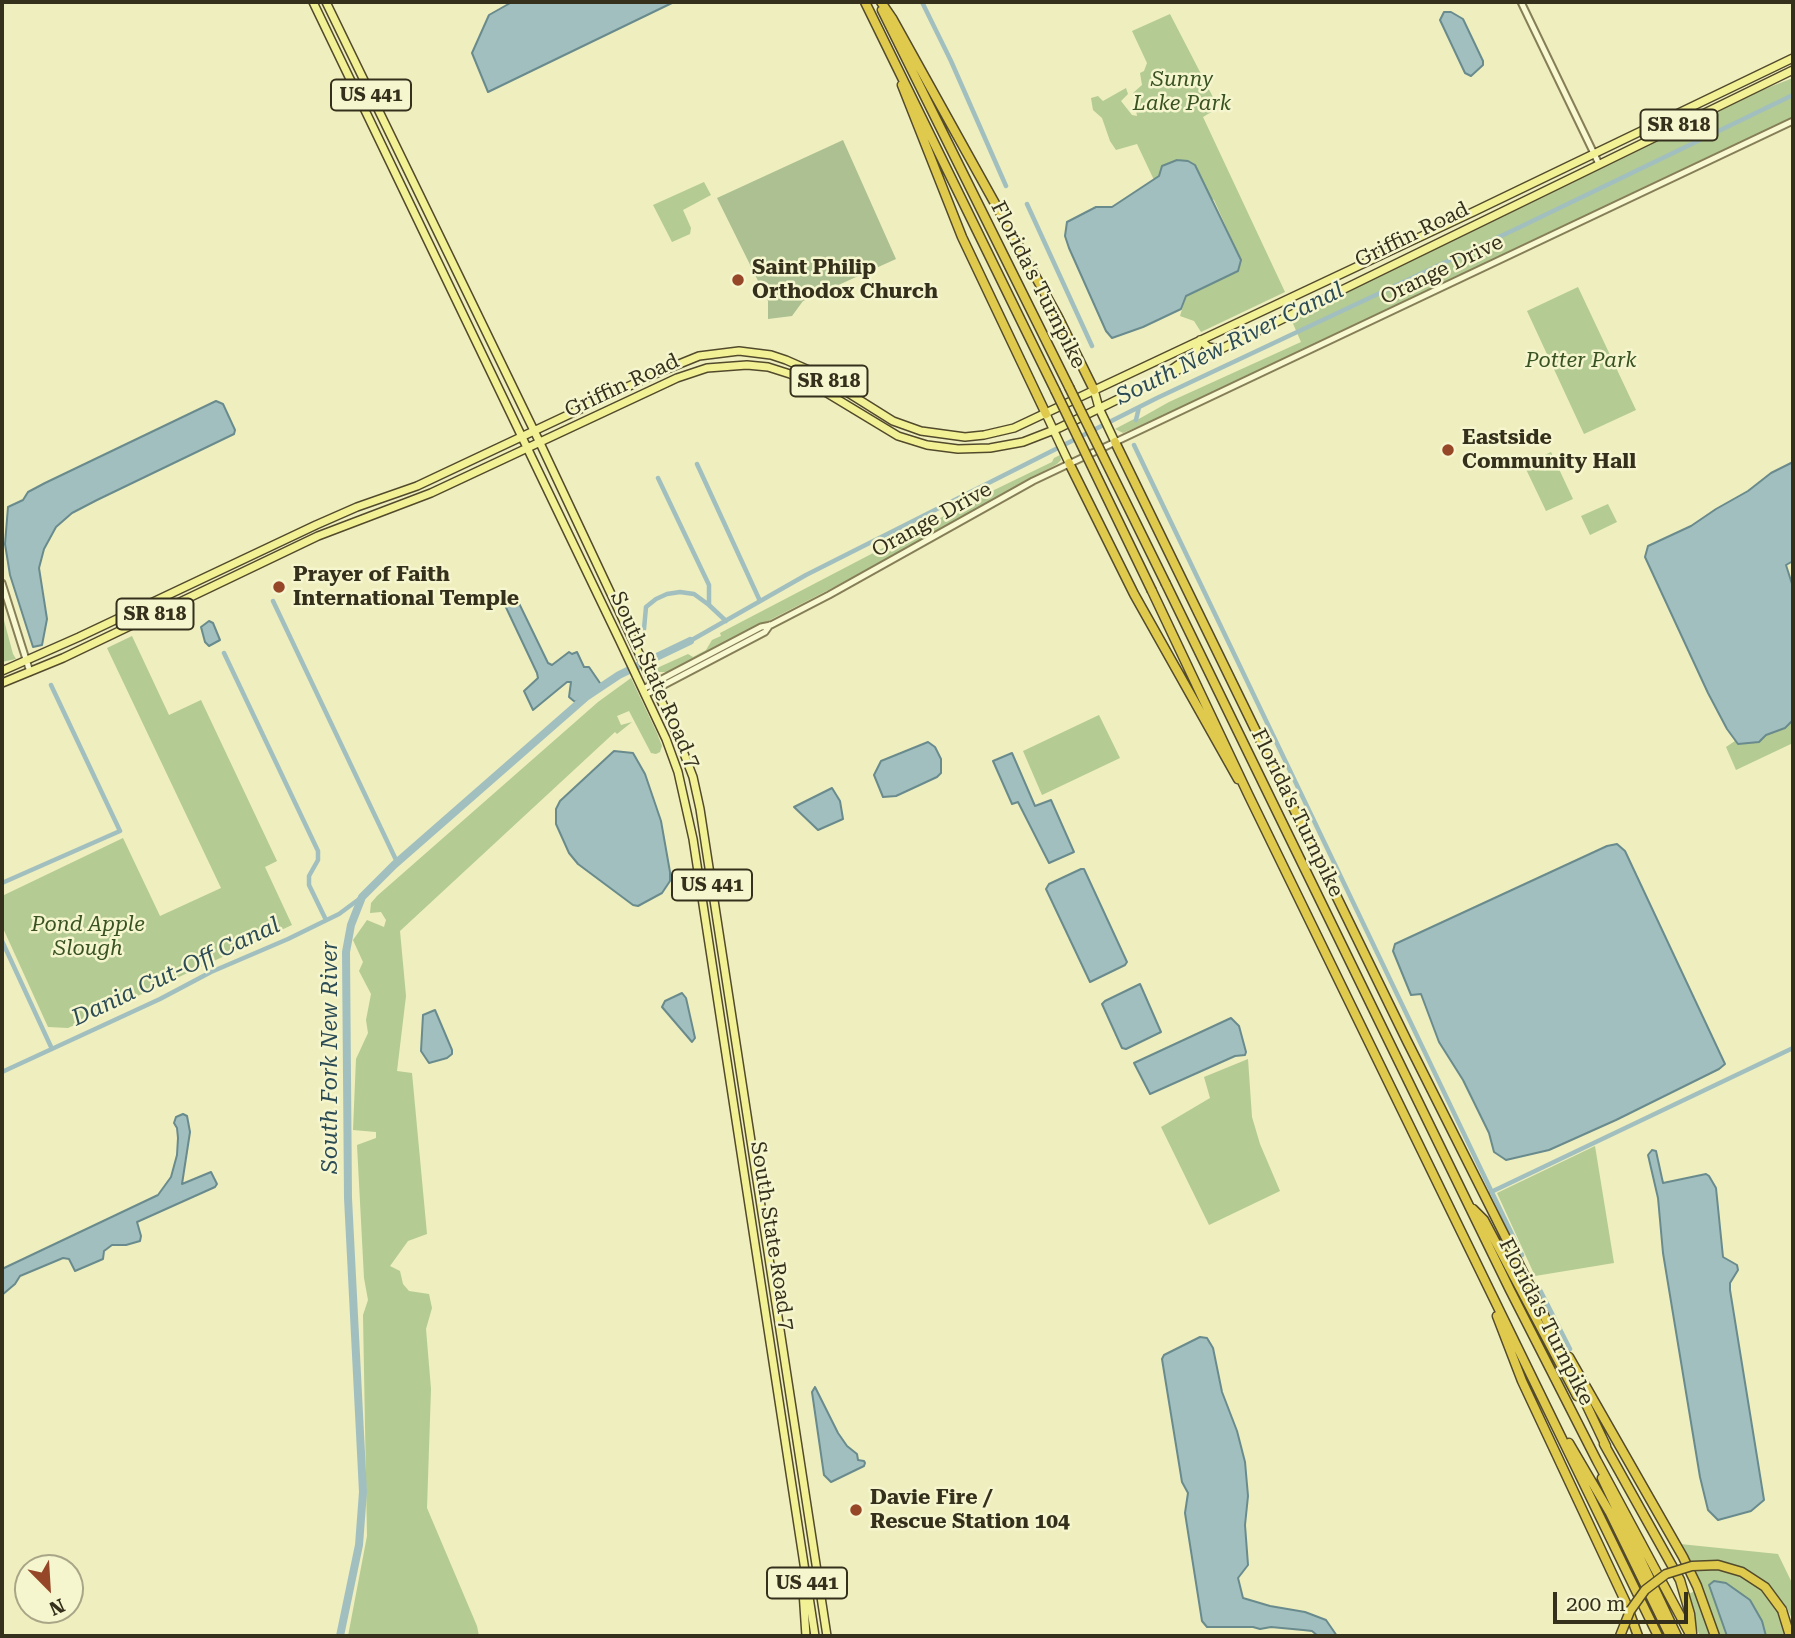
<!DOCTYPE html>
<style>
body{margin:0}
#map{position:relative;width:1795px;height:1638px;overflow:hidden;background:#eeeebe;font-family:"Roboto Serif",serif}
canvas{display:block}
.frame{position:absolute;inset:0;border:4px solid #35301c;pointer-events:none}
.north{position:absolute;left:14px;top:1554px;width:70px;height:70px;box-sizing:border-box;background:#f5f5ce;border:2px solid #a8a687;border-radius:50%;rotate:156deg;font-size:19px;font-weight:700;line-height:28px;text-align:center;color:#35301c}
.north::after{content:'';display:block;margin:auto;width:24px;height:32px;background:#954727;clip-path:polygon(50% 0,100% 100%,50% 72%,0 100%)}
.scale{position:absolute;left:1553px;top:1592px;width:135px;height:32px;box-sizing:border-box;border:4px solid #35301c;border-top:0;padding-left:9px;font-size:21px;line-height:24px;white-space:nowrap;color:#35301c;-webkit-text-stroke:5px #f5f5ce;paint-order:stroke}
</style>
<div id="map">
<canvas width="1795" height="1638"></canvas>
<div class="frame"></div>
<div class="north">N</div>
<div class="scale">200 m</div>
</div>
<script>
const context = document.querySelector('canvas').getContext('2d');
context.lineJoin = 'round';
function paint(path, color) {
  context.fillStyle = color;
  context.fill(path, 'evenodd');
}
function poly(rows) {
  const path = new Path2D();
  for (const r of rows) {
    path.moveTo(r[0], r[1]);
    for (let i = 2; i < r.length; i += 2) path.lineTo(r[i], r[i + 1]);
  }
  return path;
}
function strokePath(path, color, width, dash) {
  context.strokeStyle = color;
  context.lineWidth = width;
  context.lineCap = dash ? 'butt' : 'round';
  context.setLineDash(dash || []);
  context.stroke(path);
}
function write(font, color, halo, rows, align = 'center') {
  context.font = font + ' "Roboto Serif",serif';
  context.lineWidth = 5;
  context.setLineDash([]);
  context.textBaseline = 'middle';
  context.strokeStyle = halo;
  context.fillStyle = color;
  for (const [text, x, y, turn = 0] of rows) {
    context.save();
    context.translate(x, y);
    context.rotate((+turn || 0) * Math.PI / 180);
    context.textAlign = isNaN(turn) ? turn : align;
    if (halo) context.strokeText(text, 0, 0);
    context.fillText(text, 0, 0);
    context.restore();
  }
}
paint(poly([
 [1170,14,1214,99,1209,102,1213,111,1203,117,1285,292,1201,332,1194,321,1180,316,1186,296,1238,271,1241,260,1214,200,1160,175,1154,180,1137,144,1116,150,1110,141,1102,118,1093,110,1091,98,1098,96,1103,101,1126,88,1128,94,1121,101,1132,115,1137,116,1133,93,1142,85,1140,73,1144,71,1147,63,1132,31],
 [1793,78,1793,119,1193,403,1123,433,1115,429,1134,419,1137,420,1169,402,1301,342,1291,319,1762,90],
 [704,182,711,195,683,210,691,228,690,234,672,242,653,205],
 [1578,287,1636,410,1584,434,1527,311],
 [1551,452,1573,499,1546,511,1524,465],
 [1060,455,1061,460,1057,464,871,568,669,672,655,672,653,667,657,668,688,654,693,657,706,650,712,640,721,636,720,633,990,492,1052,462,1054,458],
 [1608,504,1617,522,1590,535,1581,516],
 [2,613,13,654,16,659,2,662],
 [132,636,169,715,201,700,277,861,265,867,292,925,68,1028,48,1027,2,926,2,896,123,838,160,916,221,888,107,648],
 [631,678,657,733,662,746,660,752,656,754,651,753,629,711,617,716,621,725,632,722,617,734,615,732,400,931,406,996,397,1071,412,1073,427,1234,408,1241,390,1266,400,1271,403,1284,409,1291,429,1294,432,1308,426,1329,431,1389,427,1508,477,1626,479,1636,348,1636,367,1536,363,1315,368,1300,364,1278,357,1145,376,1138,376,1132,353,1130,356,1059,368,1033,366,1020,371,994,359,971,363,962,353,940,367,920,384,927,386,920,381,912,370,913,371,903,377,896,598,702],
 [1099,715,1120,758,1042,795,1023,751],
 [1793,720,1793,743,1736,770,1726,747,1735,741,1740,744,1759,742,1766,735,1785,728],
 [1248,1059,1252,1117,1260,1144,1280,1191,1209,1225,1161,1127,1210,1098,1204,1077],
 [1595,1146,1614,1263,1535,1276,1497,1193],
 [1680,1544,1778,1554,1793,1585,1793,1621,1787,1608,1777,1612,1787,1636,1766,1636,1762,1621,1709,1585,1727,1636,1719,1636,1704,1594],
 [1696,1591,1713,1636,1700,1636,1682,1596]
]), '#b4cb93');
paint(poly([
 [843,140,896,259,803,301,792,316,768,319,768,301,717,198]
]), '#adc092');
const water = poly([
 [512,2,674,2,488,92,472,53,489,15,512,2],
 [1444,12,1451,12,1463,19,1483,61,1483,65,1471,76,1465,73,1440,20,1444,12],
 [1177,160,1188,161,1195,165,1241,260,1238,271,1186,296,1181,309,1143,327,1112,338,1106,331,1069,248,1065,236,1067,222,1096,207,1112,207,1159,176,1162,166,1177,160],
 [216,401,223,404,235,430,234,434,97,500,72,513,56,527,44,549,39,568,47,619,42,645,33,647,10,575,5,544,8,507,23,500,28,492,45,483,216,401],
 [1793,462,1793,561,1786,565,1793,587,1793,720,1785,728,1766,735,1759,742,1738,744,1727,729,1708,693,1645,557,1648,546,1691,526,1716,509,1748,491,1771,473,1793,462],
 [514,593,548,663,552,665,569,652,572,654,577,652,584,667,589,667,602,686,575,702,569,697,571,682,567,682,533,710,524,691,538,678,537,673,502,599,514,593],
 [209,621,213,623,220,640,209,646,205,642,201,627,209,621],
 [928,742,935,747,941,759,941,773,937,777,896,796,883,797,874,775,881,761,928,742],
 [614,751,633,753,645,774,661,821,670,872,670,881,662,893,638,906,633,905,578,864,569,853,556,824,556,809,560,801,614,751],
 [1012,753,1035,806,1051,800,1074,852,1049,863,1018,802,1012,804,993,761,1012,753],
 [832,788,840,801,843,819,818,830,794,807,832,788],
 [1617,844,1625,851,1725,1064,1719,1069,1616,1120,1549,1150,1506,1160,1494,1152,1489,1133,1463,1080,1439,1042,1421,994,1411,995,1393,951,1395,944,1607,846,1617,844],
 [1081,869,1084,869,1127,962,1125,965,1090,982,1046,889,1049,884,1081,869],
 [1140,984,1161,1032,1126,1049,1122,1048,1102,1004,1105,1001,1140,984],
 [682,993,686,998,695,1038,692,1042,662,1007,665,1001,682,993],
 [435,1010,452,1050,452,1054,447,1058,429,1063,421,1051,423,1015,435,1010],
 [1231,1018,1239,1026,1246,1052,1245,1055,1235,1056,1150,1094,1134,1063,1231,1018],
 [183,1114,187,1116,190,1132,182,1184,211,1172,217,1184,215,1187,137,1222,141,1236,140,1241,126,1245,112,1245,104,1251,103,1259,75,1271,69,1259,63,1258,20,1276,15,1284,2,1295,2,1269,158,1195,171,1177,177,1155,178,1138,177,1128,174,1123,176,1117,183,1114],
 [1652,1150,1656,1151,1663,1183,1706,1174,1709,1176,1716,1188,1723,1257,1737,1265,1738,1270,1730,1283,1730,1290,1764,1500,1751,1511,1718,1520,1708,1510,1700,1477,1663,1253,1658,1198,1648,1155,1652,1150],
 [1200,1337,1207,1338,1213,1348,1222,1392,1237,1431,1245,1462,1248,1496,1245,1525,1248,1565,1238,1578,1243,1598,1270,1606,1305,1612,1326,1620,1337,1636,1318,1636,1312,1631,1303,1630,1271,1627,1260,1629,1253,1627,1207,1627,1202,1621,1185,1513,1188,1493,1182,1482,1162,1359,1164,1355,1200,1337],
 [815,1387,838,1433,847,1446,857,1454,858,1460,864,1461,865,1463,864,1466,831,1482,824,1475,812,1392,815,1387],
 [1714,1581,1726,1583,1750,1600,1762,1621,1766,1636,1727,1636,1709,1585,1714,1581]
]);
paint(water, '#a2bfbf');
strokePath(water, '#698b8d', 2);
strokePath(poly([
 [922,2,951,61,1006,186],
 [1027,204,1092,346],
 [1136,420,1139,407],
 [1134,445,1522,1255],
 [697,464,760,601],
 [658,478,709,585,709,605,726,621],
 [273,601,397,862],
 [644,629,646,607,656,599,667,594,680,592,694,594,709,605],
 [690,641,806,575,1157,398,1518,228,1793,95],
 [224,653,318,851,318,860,309,876,309,885,326,920],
 [2,883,120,831,51,685],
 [2,941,52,1049],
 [2,1072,160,999,211,972,288,939,339,914,362,897],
 [1491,1192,1793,1048],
 [1538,1286,1570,1349]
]), '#a2bfbf', 4.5);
strokePath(poly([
 [340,1636,359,1545,363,1492,348,1198,346,952,351,925,362,897,394,865,586,697,619,675,690,641]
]), '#a2bfbf', 8);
const minor = poly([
 [1521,2,1599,164],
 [2,583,30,672],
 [643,689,761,627,771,625,829,595,1033,481,1793,121],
 [645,695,765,632,770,625]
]);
const major = poly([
 [313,2,619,639,666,739,678,772,693,839,815,1636],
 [326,2,540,443,675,730,693,777,700,809,827,1636],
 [1200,340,1208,347,1220,349],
 [1172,369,1195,353,1200,340],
 [1094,390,1099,408,1115,442],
 [1046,414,1069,463],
 [2,671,79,637,316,525,357,507,417,486,657,373,699,356,739,351,771,355,786,360,818,374,893,421,921,431,965,437,984,435,1014,428,1473,212,1793,58],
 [2,683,63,658,318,536,431,493,677,378,707,368,747,365,768,367,790,374,812,384,898,436,927,445,958,449,990,448,1023,442,1059,428,1793,70],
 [802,1576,806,1636]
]);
const highway = poly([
 [865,2,1055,390],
 [881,2,892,18,1058,317,1094,390],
 [882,10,1069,387],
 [902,85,962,237,1046,414],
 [1115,442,1407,1041,1532,1290,1606,1446],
 [1069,463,1134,594,1238,779],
 [1166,584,1510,1290,1597,1461,1691,1636],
 [1152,591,1248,794,1658,1636],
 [1473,1209,1484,1220,1577,1396],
 [1497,1316,1522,1381,1626,1603,1638,1636],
 [1569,1357,1683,1557,1697,1586,1715,1636],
 [1569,1443,1610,1513,1670,1636],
 [1604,1444,1680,1580,1690,1614,1692,1633],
 [1602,1478,1677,1636],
 [1782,1610,1790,1636]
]);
strokePath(minor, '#867e57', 9);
strokePath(major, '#534a2c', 10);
strokePath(highway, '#534a2c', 11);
strokePath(minor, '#f9f9d1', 5);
strokePath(major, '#f2f195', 7);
strokePath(highway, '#dfca4d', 8);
const highwayBridge = poly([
 [1069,387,1166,584],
 [1055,390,1152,591],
 [1620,1636,1630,1611,1645,1590,1666,1574,1692,1566,1718,1565,1742,1572,1765,1587,1782,1610]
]);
strokePath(highwayBridge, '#534a2c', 11, []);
strokePath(highwayBridge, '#dfca4d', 8);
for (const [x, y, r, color] of [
 [738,280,7,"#954727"],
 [1448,450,7,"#954727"],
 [279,587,7,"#954727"],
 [856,1510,7,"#954727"]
]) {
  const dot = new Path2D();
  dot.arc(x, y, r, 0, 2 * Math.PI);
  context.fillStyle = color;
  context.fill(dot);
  strokePath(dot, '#f5f5ce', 2.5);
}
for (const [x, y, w] of [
 [371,95,80],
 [1679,125,77],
 [829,381,77],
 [155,614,77],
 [712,885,80],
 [807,1583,80]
]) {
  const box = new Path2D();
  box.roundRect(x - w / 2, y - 15.5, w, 31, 5);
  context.fillStyle = '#f5f5ce';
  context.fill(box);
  strokePath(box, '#35301c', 2);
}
write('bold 19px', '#35301c', null, [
 ["US 441",371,95],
 ["SR 818",1679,125],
 ["SR 818",829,381],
 ["SR 818",155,614],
 ["US 441",712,885],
 ["US 441",807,1583]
]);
write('italic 21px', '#385222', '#f5f5ce', [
 ["Sunny",1182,80],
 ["Lake Park",1182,104],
 ["Potter Park",1581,361],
 ["Pond Apple",88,925],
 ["Slough",88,949]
]);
write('21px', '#35301c', '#f5f5ce', [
 ["Griffin Road",1412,235,-26],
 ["Orange Drive",1442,270,-26],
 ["Florida's Turnpike",1038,285,63],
 ["Griffin Road",622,386,-25],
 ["Orange Drive",932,520,-29],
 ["South State Road 7",655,680,66],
 ["Florida's Turnpike",1297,813,64],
 ["South State Road 7",772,1236,81],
 ["Florida's Turnpike",1546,1322,63]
]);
write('bold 21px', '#35301c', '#f5f5ce', [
 ["Saint Philip",752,268],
 ["Orthodox Church",752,292],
 ["Eastside",1462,438],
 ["Community Hall",1462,462],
 ["Prayer of Faith",293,575],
 ["International Temple",293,599],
 ["Davie Fire /",870,1498],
 ["Rescue Station 104",870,1522]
], 'left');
write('italic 23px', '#2b4b55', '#f5f5ce', [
 ["South New River Canal",1230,344,-26],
 ["Dania Cut-Off Canal",176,972,-25],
 ["South Fork New River",330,1057,-90]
]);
</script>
